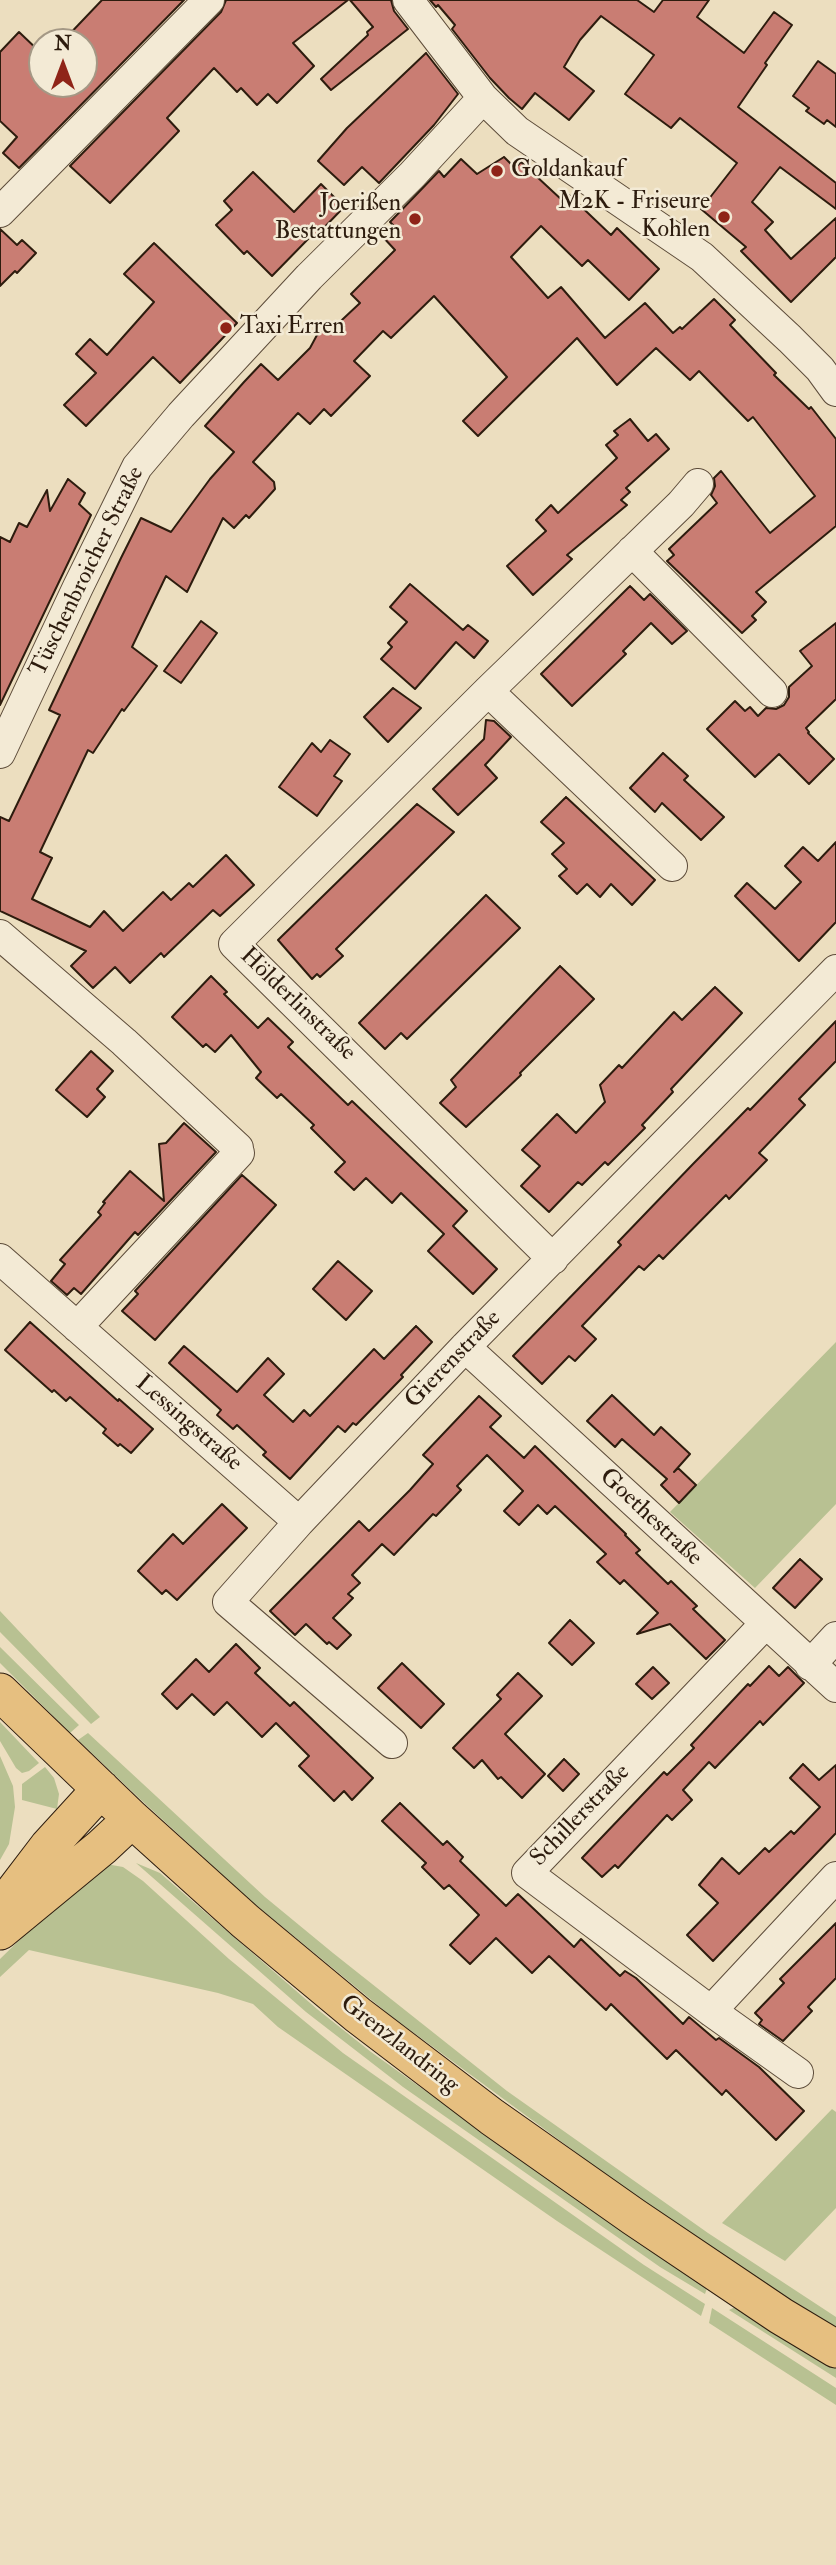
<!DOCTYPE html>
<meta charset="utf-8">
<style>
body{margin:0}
#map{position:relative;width:836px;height:2565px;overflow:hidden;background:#ecdebf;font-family:"IM FELL Double Pica",serif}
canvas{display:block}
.north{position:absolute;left:28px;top:28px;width:70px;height:70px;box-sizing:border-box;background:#f3ead5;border:2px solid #a49885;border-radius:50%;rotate:0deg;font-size:19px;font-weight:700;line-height:28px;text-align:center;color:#2d1c0e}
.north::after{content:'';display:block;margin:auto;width:24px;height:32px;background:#8f2418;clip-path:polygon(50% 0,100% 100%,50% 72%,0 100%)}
</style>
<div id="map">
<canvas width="836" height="2565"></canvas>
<div class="north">N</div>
</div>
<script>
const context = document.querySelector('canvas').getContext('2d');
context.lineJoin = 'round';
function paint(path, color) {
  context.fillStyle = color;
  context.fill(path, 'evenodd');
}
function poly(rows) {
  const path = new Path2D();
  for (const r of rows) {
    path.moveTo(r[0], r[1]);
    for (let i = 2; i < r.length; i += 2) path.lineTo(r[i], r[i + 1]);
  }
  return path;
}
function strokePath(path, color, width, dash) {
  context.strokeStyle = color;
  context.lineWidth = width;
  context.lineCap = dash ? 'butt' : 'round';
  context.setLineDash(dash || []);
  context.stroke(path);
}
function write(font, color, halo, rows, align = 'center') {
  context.font = font + ' "IM FELL Double Pica",serif';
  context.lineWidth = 5;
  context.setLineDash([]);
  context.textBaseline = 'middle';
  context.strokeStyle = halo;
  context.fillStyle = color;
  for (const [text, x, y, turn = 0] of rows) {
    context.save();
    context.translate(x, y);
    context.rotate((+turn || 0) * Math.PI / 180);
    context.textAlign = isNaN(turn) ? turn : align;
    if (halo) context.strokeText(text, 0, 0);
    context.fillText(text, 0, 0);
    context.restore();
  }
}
paint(poly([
 [836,1342,836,1504,755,1588,670,1512],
 [0,1611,100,1717,91,1724,0,1632],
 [0,1647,79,1725,70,1733,0,1663],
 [0,1722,39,1763,29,1771,22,1773,16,1768,0,1741],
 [88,1733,265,1897,333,1953,507,2091,708,2233,836,2317,836,2330,650,2207,391,2016,251,1901,140,1799,78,1740],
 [0,1756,13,1786,15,1807,9,1844,0,1860],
 [45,1767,54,1778,59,1794,57,1809,22,1800,22,1784],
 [136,1863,160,1873,317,2009,371,2052,483,2132,708,2285,705,2294,660,2267,403,2087,306,2012],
 [106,1864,123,1867,143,1881,229,1959,343,2053,644,2265,705,2304,701,2316,557,2221,278,2027,253,2004,218,1993,29,1950,0,1977,0,1959,43,1917],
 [832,2109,836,2112,836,2208,785,2261,722,2223],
 [741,2304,836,2364,836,2378,729,2310],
 [712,2308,836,2388,836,2405,709,2323]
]), '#b8c192');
const building = poly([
 [102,0,184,0,19,168,3,153,17,137,0,121,0,52,19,32,42,54,42,84,84,84,84,42,62,42,102,0],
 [226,0,348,0,293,43,314,66,277,103,268,94,257,105,241,88,237,92,214,68,167,118,179,131,110,203,70,166,221,12,226,0],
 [350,0,391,0,394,11,408,29,331,90,321,79,368,35,367,32,373,27,350,0],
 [430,0,637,0,654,12,663,0,709,0,697,17,744,53,774,12,792,25,765,63,767,65,738,107,836,183,836,209,780,167,752,202,773,222,765,230,791,259,836,218,836,257,791,302,741,251,746,247,701,209,737,163,680,118,671,128,625,94,654,55,601,16,580,40,564,67,594,91,569,120,535,93,522,109,509,98,490,78,452,29,455,25,438,5,436,7,430,0],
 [426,53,458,94,434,125,379,183,362,167,344,185,318,161,347,128,426,53],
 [818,61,836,74,836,127,827,120,824,124,806,111,809,108,793,96,818,61],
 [504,157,515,168,521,162,563,201,569,195,611,235,617,228,659,269,629,300,588,260,582,266,541,226,511,257,548,298,561,287,605,338,645,303,673,333,680,327,682,329,714,299,735,320,730,325,776,373,774,375,809,409,811,407,836,439,836,526,756,592,766,602,752,616,756,620,742,633,667,561,674,555,669,549,717,503,711,495,715,486,714,478,721,471,770,533,815,496,753,417,748,421,699,371,690,380,656,348,617,385,577,338,478,436,463,421,507,377,434,296,391,338,383,331,354,361,370,376,331,416,324,409,310,424,298,413,253,462,274,482,275,489,249,518,246,515,234,528,223,518,187,592,166,576,132,647,157,666,124,711,122,709,93,753,88,750,40,852,52,858,32,899,90,927,104,911,123,931,163,892,171,900,189,883,193,887,226,855,254,885,220,916,213,910,164,957,161,953,130,983,115,967,93,988,71,966,86,951,0,911,0,817,9,821,60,715,49,710,121,558,141,518,171,532,210,479,234,452,205,426,244,382,261,364,278,380,310,348,317,335,324,331,327,334,360,303,351,294,395,250,382,236,393,225,390,222,439,171,444,177,461,159,477,174,504,157],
 [253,172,294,212,321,184,344,207,314,238,312,235,272,276,247,251,244,254,216,225,232,210,224,201,253,172],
 [0,229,17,245,22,240,36,253,17,273,15,271,0,286,0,229],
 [154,243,237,323,180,383,153,357,86,426,64,405,96,373,76,354,90,339,107,355,154,302,124,274,154,243],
 [630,419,648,441,656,434,669,449,626,488,630,492,621,500,627,505,567,555,572,559,533,595,507,566,546,531,536,520,551,505,558,513,617,458,606,445,618,435,614,431,630,419],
 [68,479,85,493,79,504,91,515,0,705,0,537,10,542,19,523,27,527,47,490,50,511,68,479],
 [410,584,463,630,468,625,488,641,474,658,456,642,415,689,381,659,392,647,388,643,407,622,390,607,410,584],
 [630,586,644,600,650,594,687,631,672,644,651,623,623,651,626,654,572,706,541,674,630,586],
 [201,621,217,633,181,683,164,671,201,621],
 [836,623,836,699,806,728,809,732,808,733,834,759,809,784,779,754,755,777,707,729,735,701,745,711,750,707,758,716,766,708,776,709,784,705,789,697,789,687,812,666,800,651,836,623],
 [393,688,421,708,388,742,364,717,393,688],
 [486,720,494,721,511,737,485,765,497,778,458,815,433,789,484,739,486,720],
 [330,740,350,754,334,776,342,781,317,816,279,787,312,743,321,752,330,740],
 [663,753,688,776,684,780,724,817,701,840,662,803,655,812,630,788,663,753],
 [566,797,655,880,632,905,611,884,600,897,587,884,577,894,559,876,567,869,552,854,564,843,541,822,566,797],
 [417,804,454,832,336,949,343,956,320,977,317,974,312,979,278,940,417,804],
 [836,842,836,922,799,961,735,896,747,883,775,909,801,882,785,866,803,847,818,861,836,842],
 [486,895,520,928,407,1039,401,1033,385,1049,359,1023,486,895],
 [560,966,594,999,520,1073,521,1075,466,1127,440,1103,456,1087,451,1080,560,966],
 [211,976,227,992,224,994,258,1028,268,1018,293,1042,288,1047,348,1105,352,1101,467,1211,453,1226,497,1269,473,1294,428,1251,444,1234,401,1193,392,1203,366,1178,354,1190,335,1172,345,1162,311,1128,314,1125,281,1094,277,1098,256,1078,261,1072,231,1035,215,1052,206,1044,203,1047,172,1017,211,976],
 [715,987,742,1013,671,1089,673,1092,642,1125,645,1128,608,1165,605,1162,582,1185,578,1182,549,1212,521,1186,540,1166,522,1150,557,1114,576,1133,605,1102,600,1085,619,1065,622,1068,674,1012,682,1020,715,987],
 [836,1021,836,1061,799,1099,805,1105,759,1153,767,1160,729,1199,726,1195,663,1259,659,1255,644,1270,639,1266,582,1326,596,1339,575,1361,569,1356,542,1384,513,1356,621,1245,618,1242,693,1164,748,1108,750,1110,836,1021],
 [91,1051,113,1071,97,1089,105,1097,87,1117,56,1090,91,1051],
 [184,1123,216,1152,138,1235,135,1232,81,1294,74,1288,67,1295,51,1281,65,1264,60,1260,101,1215,98,1212,105,1203,103,1202,130,1171,164,1201,159,1144,166,1143,184,1123],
 [242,1175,276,1205,155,1340,122,1311,138,1294,135,1291,242,1175],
 [338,1261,372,1291,346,1320,313,1289,338,1261],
 [30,1322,118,1401,119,1399,153,1429,131,1453,120,1444,118,1446,103,1433,106,1429,70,1397,66,1401,54,1390,52,1392,5,1350,30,1322],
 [416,1326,432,1342,401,1375,403,1377,356,1425,353,1423,345,1432,338,1426,290,1479,263,1455,266,1452,237,1425,233,1429,217,1415,221,1410,169,1363,184,1346,237,1392,268,1358,284,1374,264,1395,293,1422,304,1410,310,1416,374,1349,384,1359,416,1326],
 [612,1395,654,1435,661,1427,690,1454,674,1472,678,1468,696,1485,679,1503,661,1485,667,1479,622,1439,615,1447,587,1421,612,1395],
 [479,1396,501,1416,490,1427,524,1458,535,1446,626,1534,625,1535,640,1550,636,1553,668,1584,671,1581,697,1606,693,1609,725,1640,706,1659,670,1624,637,1634,658,1613,624,1580,620,1584,597,1562,606,1554,555,1506,547,1514,538,1505,519,1525,504,1511,523,1491,487,1455,457,1486,461,1490,436,1516,433,1514,394,1555,382,1544,352,1575,360,1583,348,1594,353,1598,333,1618,351,1635,337,1649,329,1642,327,1644,306,1624,295,1635,270,1611,359,1521,369,1531,410,1490,433,1464,423,1455,479,1396],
 [222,1504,247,1528,177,1600,166,1590,162,1594,138,1571,173,1534,183,1544,222,1504],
 [800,1559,822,1579,795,1608,773,1588,800,1559],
 [570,1620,594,1643,572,1665,549,1643,570,1620],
 [236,1644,260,1668,255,1673,290,1706,294,1702,373,1778,352,1800,344,1791,334,1801,299,1766,309,1756,276,1723,262,1737,227,1702,214,1715,192,1694,177,1709,162,1694,196,1659,209,1672,236,1644],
 [402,1663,444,1704,421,1728,378,1688,402,1663],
 [769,1666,779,1676,788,1667,804,1683,763,1725,760,1721,715,1768,709,1762,683,1790,692,1800,672,1820,667,1815,618,1868,615,1865,602,1877,582,1858,664,1772,667,1775,694,1748,691,1745,748,1684,750,1686,769,1666],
 [653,1667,669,1683,652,1699,636,1684,653,1667],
 [518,1673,542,1696,505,1734,545,1774,522,1798,501,1777,498,1779,482,1760,474,1768,453,1748,501,1699,497,1695,518,1673],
 [564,1759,579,1774,563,1791,548,1776,564,1759],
 [803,1764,819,1780,836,1765,836,1833,713,1961,687,1935,718,1903,699,1885,722,1858,739,1874,765,1848,769,1852,791,1831,794,1834,820,1807,790,1778,803,1764],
 [400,1803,443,1845,447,1841,463,1857,460,1861,506,1906,518,1894,574,1947,581,1939,620,1976,625,1971,636,1978,683,2024,689,2017,716,2040,719,2038,759,2067,804,2111,776,2140,726,2090,722,2095,676,2050,667,2059,611,2004,606,2010,549,1956,532,1973,496,1938,470,1964,450,1945,479,1915,449,1885,444,1889,422,1867,426,1863,382,1821,400,1803],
 [836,1923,836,1978,808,2007,812,2011,783,2041,759,2024,762,2020,755,2013,784,1983,780,1979,836,1923]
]);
paint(building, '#c97d73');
strokePath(building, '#2d1c0e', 2);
const minor = poly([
 [408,0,483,98,517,131,702,257,790,339,820,369,836,391],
 [0,212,209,0],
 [632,551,772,692],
 [488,691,672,866],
 [0,753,78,587,137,467,181,415,309,277,412,175,483,98],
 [0,935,124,1042,238,1148],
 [0,1259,299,1522],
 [553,1259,234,944,488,691,681,504,698,484],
 [77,1327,239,1153],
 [465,1347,836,1687],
 [765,1624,527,1873,711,2011,798,2073],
 [810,1665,836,1637],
 [392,1743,228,1602,299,1522,465,1347,836,970],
 [711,2011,836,1877]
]);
const major = poly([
 [0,1692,132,1819,245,1921,358,2015,492,2117,634,2217,781,2316,836,2349],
 [0,1910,48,1847,101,1789],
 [0,1931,102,1847,132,1819]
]);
strokePath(minor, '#5d4c3a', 32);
strokePath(major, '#2d1c0e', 39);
strokePath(minor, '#f3ead5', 30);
strokePath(major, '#e6bf80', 37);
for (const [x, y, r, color] of [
 [497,171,7,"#8f2418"],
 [724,217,7,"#8f2418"],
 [415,219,7,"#8f2418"],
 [226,328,7,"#8f2418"]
]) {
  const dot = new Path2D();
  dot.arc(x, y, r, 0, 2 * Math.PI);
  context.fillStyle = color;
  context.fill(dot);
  strokePath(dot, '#f3ead5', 2.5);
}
write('24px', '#2d1c0e', '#f3ead5', [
 ["Goldankauf",511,171],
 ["M2K - Friseure",710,203,"right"],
 ["Kohlen",710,231,"right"],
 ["Joerißen",401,205,"right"],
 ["Bestattungen",401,233,"right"],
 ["Taxi Erren",240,328]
], 'left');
write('24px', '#2d1c0e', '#f3ead5', [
 ["Tüschenbroicher Straße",88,572,-64],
 ["Hölderlinstraße",297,1005,44],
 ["Gierenstraße",454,1360,-46],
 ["Lessingstraße",188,1424,41],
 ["Goethestraße",650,1518,43],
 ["Schillerstraße",581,1816,-46],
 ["Grenzlandring",399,2045,38]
]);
</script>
